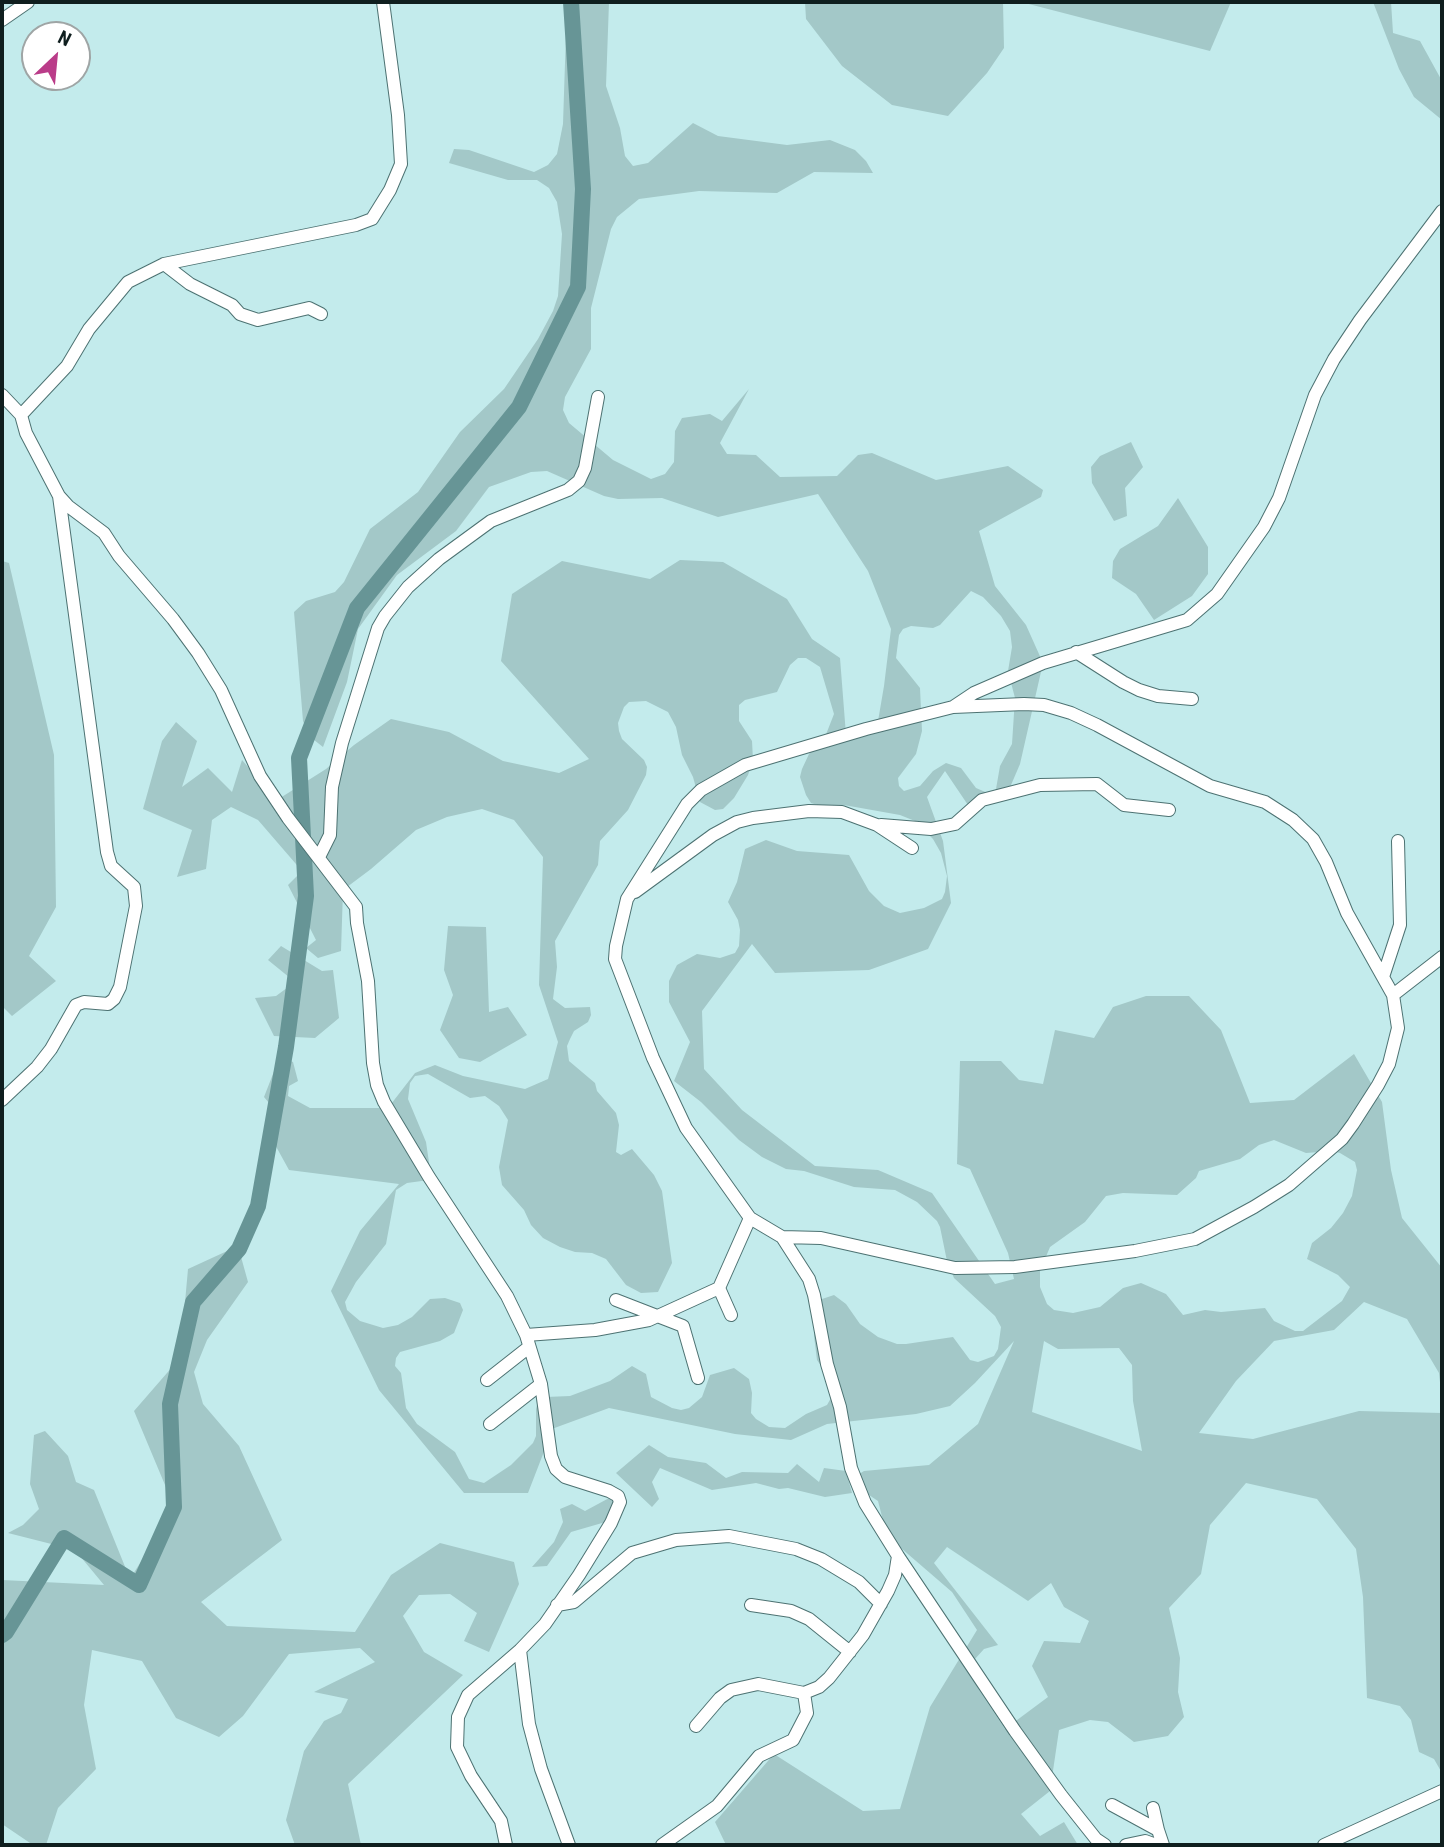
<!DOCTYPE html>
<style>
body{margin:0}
#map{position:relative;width:1444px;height:1847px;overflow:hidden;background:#c3ebec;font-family:"Roboto Condensed",sans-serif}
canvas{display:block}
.frame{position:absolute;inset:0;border:4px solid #0f1e1e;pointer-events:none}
.north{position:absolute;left:21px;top:21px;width:70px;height:70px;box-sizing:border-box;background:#fff;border:2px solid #9fa5a5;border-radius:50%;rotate:26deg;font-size:19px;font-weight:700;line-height:28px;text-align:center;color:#0f1e1e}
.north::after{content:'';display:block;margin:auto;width:24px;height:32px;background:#ba3c89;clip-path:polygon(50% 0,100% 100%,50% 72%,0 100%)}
</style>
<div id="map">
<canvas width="1444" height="1847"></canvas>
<div class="frame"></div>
<div class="north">N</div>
</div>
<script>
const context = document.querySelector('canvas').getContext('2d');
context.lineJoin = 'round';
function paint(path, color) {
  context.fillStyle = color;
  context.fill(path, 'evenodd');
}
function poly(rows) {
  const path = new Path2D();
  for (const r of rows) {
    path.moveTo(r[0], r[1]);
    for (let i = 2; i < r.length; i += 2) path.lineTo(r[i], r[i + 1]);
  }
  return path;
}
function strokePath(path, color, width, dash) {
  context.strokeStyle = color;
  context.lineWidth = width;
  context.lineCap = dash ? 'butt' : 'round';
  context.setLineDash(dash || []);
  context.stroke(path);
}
paint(poly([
 [567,2,609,2,606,86,620,128,625,156,633,166,648,163,693,123,718,136,787,145,830,140,855,150,866,161,873,173,814,172,777,193,699,191,639,199,617,217,611,229,591,308,591,349,565,397,563,410,569,423,613,460,651,479,665,474,674,462,675,431,682,418,710,414,722,421,749,389,720,443,727,454,756,455,780,477,837,476,858,455,872,453,936,480,1008,466,1043,490,1041,497,979,531,995,586,1026,625,1043,663,1020,764,1005,799,970,808,945,771,927,797,943,841,951,903,928,949,869,970,775,973,752,944,702,1011,704,1069,742,1110,815,1166,878,1170,932,1193,995,1284,1014,1279,1008,1253,970,1169,957,1164,960,1061,1001,1061,1019,1080,1043,1084,1055,1030,1094,1038,1113,1007,1146,996,1189,996,1221,1030,1250,1103,1294,1100,1354,1054,1382,1102,1391,1170,1402,1218,1442,1268,1442,1401,1439,1373,1407,1319,1364,1302,1334,1330,1274,1341,1236,1381,1199,1433,1253,1439,1359,1411,1442,1413,1442,1773,1434,1759,1419,1752,1411,1720,1400,1706,1367,1698,1363,1597,1356,1549,1317,1499,1246,1483,1210,1525,1201,1574,1169,1608,1180,1658,1178,1692,1184,1717,1168,1736,1134,1742,1108,1722,1090,1720,1059,1730,1050,1791,1021,1814,1040,1836,1064,1822,1078,1845,726,1845,715,1822,774,1754,863,1811,900,1809,930,1707,977,1630,952,1592,887,1536,878,1501,866,1493,856,1476,864,1471,929,1465,978,1424,1014,1341,975,1383,950,1406,916,1414,827,1424,791,1440,735,1434,609,1408,549,1430,545,1449,528,1493,464,1493,379,1390,331,1291,360,1231,399,1184,289,1170,273,1141,280,1116,264,1097,280,1056,293,1062,298,1081,289,1086,288,1096,310,1108,388,1108,415,1073,435,1065,463,1076,525,1089,548,1079,558,1042,539,985,543,857,514,820,482,809,447,817,416,830,371,869,343,890,341,951,318,958,306,948,316,940,288,885,302,871,258,820,231,807,212,820,206,869,177,877,192,830,143,809,162,741,176,722,197,741,182,787,208,768,232,792,242,760,277,800,326,769,354,745,391,719,449,732,503,761,559,773,589,759,501,661,512,594,562,561,650,579,680,560,723,562,787,599,812,639,840,658,846,735,877,727,884,686,891,629,868,571,818,494,718,517,662,498,618,499,604,496,547,471,531,472,489,487,456,531,397,575,358,629,347,682,323,747,309,736,303,721,294,612,306,601,335,592,344,582,370,529,418,492,460,432,504,389,538,339,553,311,558,296,562,234,557,202,549,188,537,180,508,180,449,163,454,149,469,150,534,172,548,165,557,154,563,124],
 [971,591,983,597,1001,616,1010,631,1012,647,1008,671,1015,698,1012,744,1000,766,996,789,990,794,976,788,961,768,946,763,933,771,920,786,904,791,899,786,898,778,916,754,922,731,920,688,896,658,899,635,903,629,911,626,933,628,940,625],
 [798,658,806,658,820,667,834,714,825,737,809,754,802,769,800,777,806,795,811,803,827,808,844,805,900,815,915,821,933,839,941,853,947,876,945,892,942,899,924,908,900,913,884,906,869,891,849,855,797,851,766,840,745,849,737,882,728,902,738,920,740,930,739,946,735,953,720,958,697,954,677,965,669,981,669,1002,690,1042,674,1081,701,1102,739,1140,762,1157,786,1169,804,1171,854,1187,895,1190,917,1202,937,1221,940,1227,947,1261,954,1278,995,1316,1001,1327,998,1349,994,1356,978,1362,970,1360,953,1337,906,1344,897,1344,878,1337,860,1324,846,1304,834,1295,816,1301,814,1336,817,1360,832,1382,835,1391,827,1405,806,1414,785,1428,769,1427,756,1419,751,1413,752,1393,749,1379,734,1368,710,1375,702,1397,689,1408,681,1410,672,1408,651,1397,646,1374,632,1366,610,1381,570,1396,546,1397,538,1401,536,1409,536,1436,533,1443,511,1465,484,1483,469,1479,455,1452,417,1424,406,1408,401,1373,395,1366,396,1358,400,1352,440,1341,454,1333,463,1310,460,1303,445,1298,430,1299,412,1317,398,1325,383,1328,360,1321,347,1310,345,1302,356,1282,386,1244,396,1190,407,1183,429,1180,431,1176,426,1142,408,1099,410,1083,415,1076,428,1074,470,1098,485,1096,499,1106,508,1120,499,1167,502,1185,524,1210,531,1225,543,1238,560,1247,575,1252,592,1253,606,1259,626,1285,641,1293,658,1292,672,1263,662,1191,654,1175,632,1149,621,1155,616,1152,619,1125,616,1113,597,1091,595,1083,569,1061,567,1046,570,1039,574,1031,588,1022,591,1015,590,1007,565,1008,553,999,557,967,555,941,598,865,600,841,628,810,646,775,647,767,644,760,622,739,619,731,618,723,624,707,629,702,646,701,668,712,676,727,682,755,693,777,700,802,715,810,723,809,734,798,748,775,753,760,752,741,739,721,739,705,745,700,777,692,790,665],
 [1274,1140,1306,1153,1332,1151,1340,1153,1355,1162,1357,1170,1352,1196,1343,1213,1331,1228,1312,1243,1307,1259,1338,1275,1350,1287,1342,1301,1303,1331,1295,1331,1274,1321,1265,1308,1221,1312,1205,1310,1183,1315,1166,1294,1141,1283,1123,1288,1100,1307,1073,1313,1054,1310,1047,1304,1040,1287,1040,1271,1050,1247,1085,1222,1106,1196,1123,1193,1177,1195,1196,1178,1199,1171,1240,1159,1259,1145],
 [1044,1341,1058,1349,1119,1348,1132,1365,1133,1401,1142,1451,1032,1412],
 [947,1547,1028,1601,1051,1583,1064,1607,1089,1621,1080,1643,1044,1641,1032,1666,1048,1697,1005,1729,979,1690,970,1669,975,1659,984,1649,998,1645,934,1563],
 [805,2,1003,2,1004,48,987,73,948,116,892,105,842,66,806,19],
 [1021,2,1231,2,1210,51],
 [1373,2,1391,2,1393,33,1420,41,1442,81,1442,120,1414,97,1399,69],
 [1131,442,1143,467,1125,488,1127,516,1114,521,1092,483,1091,467,1100,456],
 [1178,498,1208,547,1208,574,1192,596,1154,620,1136,594,1112,578,1113,561,1120,549,1158,526],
 [2,561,9,563,54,755,56,907,29,956,56,981,12,1016,2,1006],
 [448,926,486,927,489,1012,508,1007,527,1035,480,1062,459,1058,440,1030,453,995,444,970],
 [281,946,322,971,333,970,339,1018,315,1038,274,1036,255,998,276,996,295,982,268,960],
 [238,1246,248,1282,207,1340,194,1372,203,1404,239,1446,282,1540,201,1602,227,1626,355,1632,391,1575,440,1543,514,1562,519,1584,489,1652,464,1641,477,1613,450,1594,419,1595,403,1616,424,1652,463,1675,348,1784,361,1845,295,1845,286,1820,304,1751,324,1721,341,1713,348,1699,314,1692,375,1662,360,1648,289,1654,243,1716,219,1737,176,1718,142,1661,92,1650,84,1705,96,1769,58,1808,46,1845,33,1845,2,1824,2,1580,104,1585,75,1550,8,1533,23,1525,39,1509,30,1484,34,1435,45,1431,68,1456,76,1482,94,1490,130,1579,150,1547,178,1516,134,1411,180,1358,188,1269],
 [649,1445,668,1457,706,1463,726,1478,742,1472,788,1473,797,1464,819,1482,824,1468,846,1471,852,1493,825,1497,788,1488,779,1489,756,1483,712,1490,660,1468,652,1482,659,1499,652,1507,616,1473],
 [611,1497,618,1504,609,1521,571,1532,547,1566,532,1567,554,1542,563,1522,560,1509,572,1504,585,1511]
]), '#a3c8c8');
strokePath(poly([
 [2,1635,6,1632,64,1538,139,1585,174,1507,170,1404,193,1302,239,1249,258,1206,286,1047,306,896,299,758,357,608,519,407,578,287,583,189,571,2]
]), '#679596', 16);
const minor = poly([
 [2,20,28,2],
 [164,264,190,284,232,305,240,314,258,320,309,308,321,314],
 [2,395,21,415,26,433,59,496,68,506,104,533,119,556,173,619,198,653,221,690,260,776,288,818,356,907,357,923,368,981,373,1063,377,1085,384,1102,429,1177,507,1296,526,1335,541,1384,551,1456,556,1469,565,1477,609,1491,618,1496,620,1502,611,1523,579,1575,545,1624,520,1650,468,1695,458,1717,457,1747,471,1776,501,1821,506,1845],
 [21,415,67,366,89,329,128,282,164,264,356,225,372,219,390,190,401,164,398,115,383,2],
 [1076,652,1123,682,1139,690,1158,696,1192,699],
 [953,707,974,693,1043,663,1187,620,1217,594,1264,527,1279,498,1315,395,1334,359,1360,320,1442,211],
 [881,825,931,829,955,824,982,800,1040,785,1097,784,1124,805,1169,810],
 [319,857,330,835,332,787,342,743,378,628,385,616,408,587,439,559,491,521,568,490,579,481,585,468,598,397],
 [635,892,713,835,737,822,753,818,809,811,842,812,877,825,912,848],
 [1383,977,1400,925,1398,841],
 [1393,995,1442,957],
 [2,1100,37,1067,51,1049,76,1005,84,1002,108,1004,114,999,120,987,136,906,134,887,111,866,107,852,59,496],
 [782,1237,821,1238,955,1268,1015,1267,1135,1251,1195,1239,1254,1207,1289,1185,1342,1139,1353,1124,1378,1085,1389,1064,1398,1028,1393,995,1347,913,1326,862,1313,839,1293,820,1265,802,1210,786,1097,725,1071,713,1044,705,1024,704,953,707,866,729,745,765,701,790,687,804,627,899,616,946,615,959,653,1058,686,1128,750,1218,782,1237,809,1279,814,1295,827,1364,840,1407,851,1468,865,1503,898,1556,1015,1731,1061,1795,1096,1839,1105,1845],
 [719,1288,731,1315],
 [616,1300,683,1326,698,1378],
 [526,1335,595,1330,649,1320,719,1288,750,1218],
 [487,1380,529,1347],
 [490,1424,541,1384],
 [557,1605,574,1602,632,1553,676,1540,729,1536,796,1549,821,1559,859,1582,881,1604],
 [751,1605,791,1611,809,1619,850,1652],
 [520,1650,529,1724,541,1769,569,1845],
 [696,1726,720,1698,731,1690,758,1684,804,1693,819,1687,829,1678,863,1635,888,1591,895,1575,898,1556],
 [1112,1805,1158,1830,1163,1845],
 [1153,1808,1158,1830],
 [662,1845,717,1806,759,1756,793,1740,807,1713,804,1693],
 [1126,1845,1145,1841,1156,1845],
 [1324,1845,1442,1791]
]);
strokePath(minor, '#4d7272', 14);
strokePath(minor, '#fff', 12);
</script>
